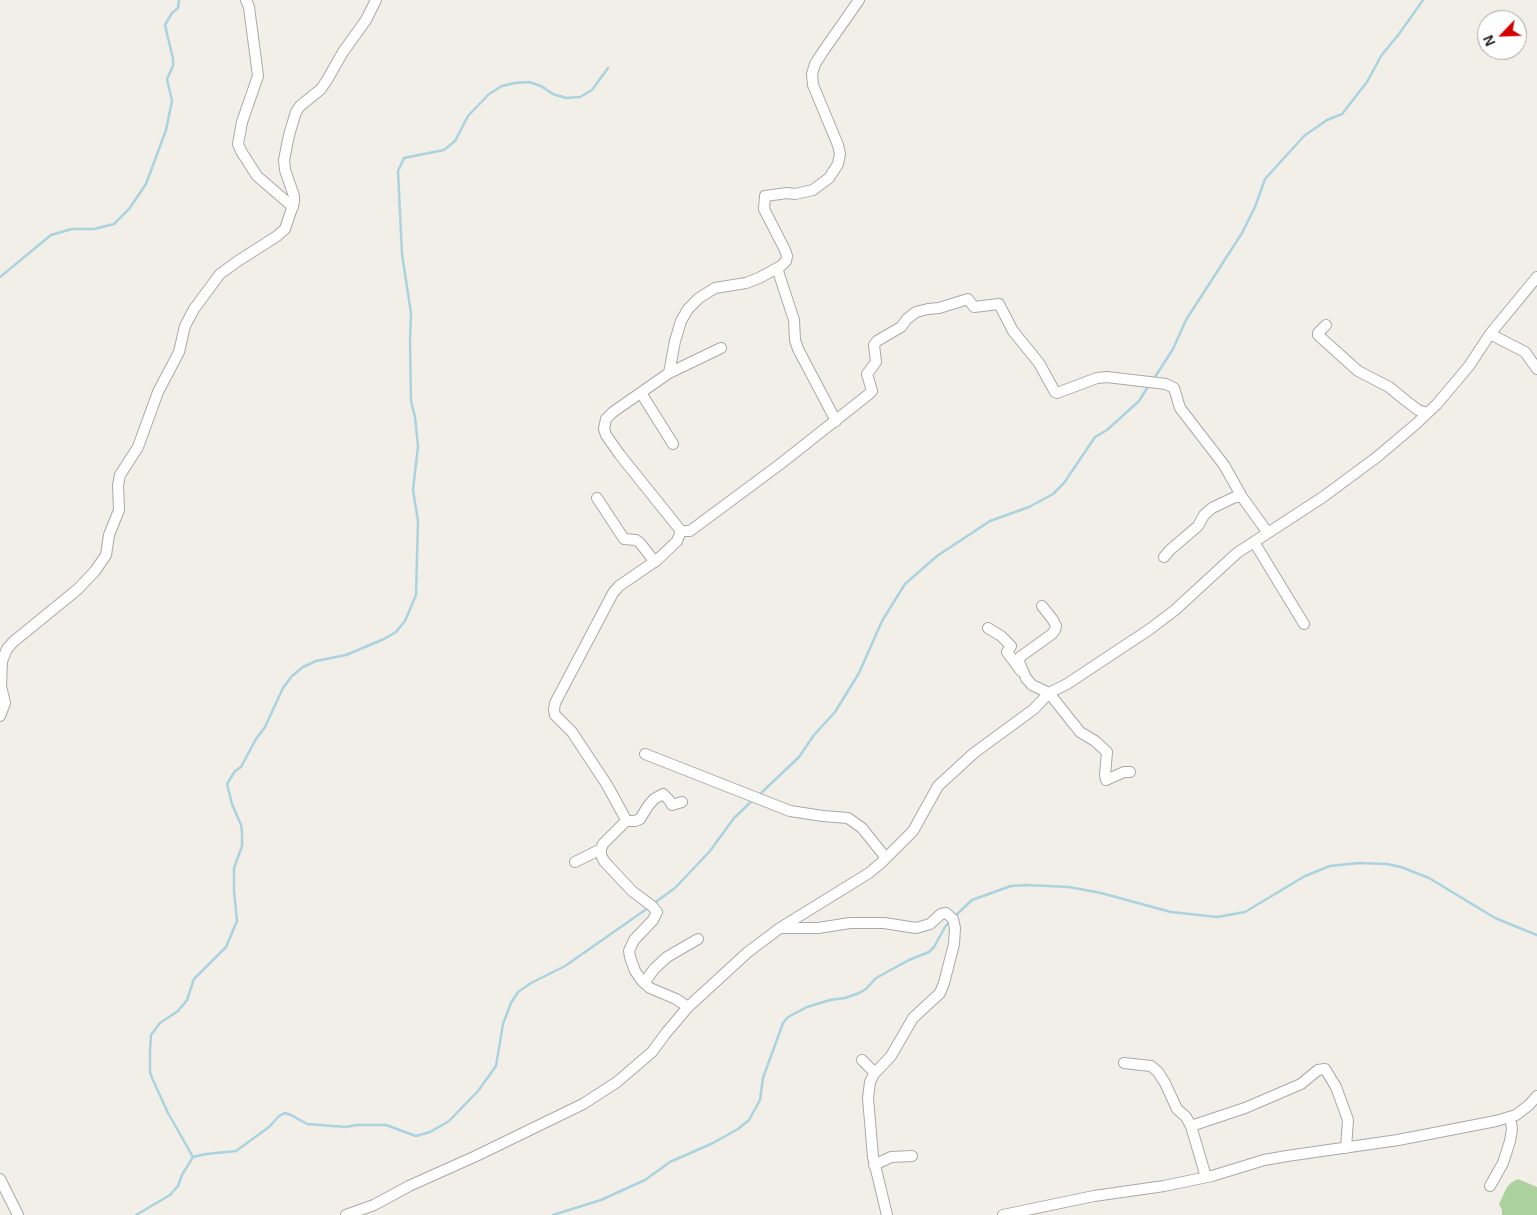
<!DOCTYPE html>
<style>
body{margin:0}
#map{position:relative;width:1537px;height:1215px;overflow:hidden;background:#f2efe9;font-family:Arial,sans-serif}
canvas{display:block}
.north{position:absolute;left:1477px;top:10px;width:50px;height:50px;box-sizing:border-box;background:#fff;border:1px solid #a7a7a7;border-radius:50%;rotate:246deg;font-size:14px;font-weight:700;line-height:20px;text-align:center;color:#222}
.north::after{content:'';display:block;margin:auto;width:18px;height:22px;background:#d40000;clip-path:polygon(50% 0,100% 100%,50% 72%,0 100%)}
</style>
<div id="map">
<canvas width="1537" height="1215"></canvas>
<div class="north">N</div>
</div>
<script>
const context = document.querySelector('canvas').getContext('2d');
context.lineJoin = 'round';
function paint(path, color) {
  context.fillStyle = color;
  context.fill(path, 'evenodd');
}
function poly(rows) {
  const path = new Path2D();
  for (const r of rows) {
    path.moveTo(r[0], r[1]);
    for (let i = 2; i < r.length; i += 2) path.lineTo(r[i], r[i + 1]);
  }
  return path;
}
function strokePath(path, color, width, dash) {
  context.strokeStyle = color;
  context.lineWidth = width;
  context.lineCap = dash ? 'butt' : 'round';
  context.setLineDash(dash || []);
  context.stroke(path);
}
paint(poly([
 [1518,1179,1537,1187,1537,1215,1502,1215,1502,1210,1499,1204,1507,1187,1512,1182]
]), '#add19e');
strokePath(poly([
 [0,277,51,235,72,229,94,229,114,224,129,209,146,184,166,130,172,101,167,79,173,66,173,59,165,25,172,13,178,8,179,0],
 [1153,380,1173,349,1186,320,1242,233,1255,207,1265,179,1304,136,1327,120,1342,114,1367,82,1381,56,1399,34,1423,0],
 [758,796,799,757,814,735,835,712,859,673,882,621,905,584,937,556,990,521,1029,507,1053,494,1064,483,1095,437,1107,430,1139,401,1149,385],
 [653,904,675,888,710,851,734,818,754,799],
 [954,917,972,900,1011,886,1026,885,1069,887,1101,893,1171,912,1217,917,1245,912,1305,876,1330,866,1359,863,1387,864,1401,867,1429,878,1495,918,1537,935],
 [193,1157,168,1113,152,1078,150,1072,150,1052,151,1035,160,1023,178,1011,187,1000,194,979,226,947,237,921,234,891,234,868,242,846,242,832,241,825,232,804,227,784,235,771,241,767,256,739,265,727,283,688,292,676,303,667,316,661,346,655,384,639,396,632,405,621,416,595,418,521,413,490,418,446,415,417,411,401,410,341,411,313,402,254,398,171,404,158,444,150,455,141,468,116,489,94,502,86,515,83,529,82,541,86,553,94,566,98,580,97,592,90,608,68],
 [136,1215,170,1195,178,1186,182,1175,193,1157,206,1154,236,1151,269,1127,279,1116,285,1113,291,1115,307,1124,346,1127,356,1125,386,1125,416,1136,430,1132,449,1121,478,1091,496,1066,503,1024,511,1003,518,992,531,983,565,966,648,908],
 [553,1215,601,1200,645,1180,670,1162,713,1143,738,1129,749,1120,760,1100,763,1078,783,1023,788,1017,807,1007,830,1000,845,998,859,993,866,989,876,978,909,960,929,952,934,947,945,927,950,921]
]), '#aad3df', 2.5);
const minor = poly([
 [246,0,249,7,258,76,242,122,238,144,241,151,257,176,293,207],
 [777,268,794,320,795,340,798,349,836,421],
 [1326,325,1318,333,1318,335,1358,371,1389,387,1405,400,1418,410,1427,413],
 [1490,334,1525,352,1537,369],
 [669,373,721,348],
 [641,393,673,444],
 [597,498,624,539,636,540,640,543,655,562],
 [681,531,620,455,606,435,604,429,606,419,613,412,669,373,675,341,681,321,688,309,699,298,715,288,746,283,759,278,781,266,786,261,787,256,785,250,764,209,765,196,787,193,795,194,813,190,829,178,838,164,840,154,838,145,813,85,812,74,815,64,822,53,859,0],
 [1254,542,1304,624],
 [1164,557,1170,550,1198,526,1204,515,1212,508,1235,497,1242,497,1268,533],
 [1042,606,1053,620,1056,626,1055,630,1052,634,1020,657,1019,662,1026,678,1032,685,1049,693,1080,732,1095,741,1107,752,1105,775,1106,780,1124,772,1130,772],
 [988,628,1001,636,1011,646,1007,652,1021,671],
 [0,716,5,703,1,686,2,661,7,649,13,642,78,589,95,571,106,555,109,535,119,510,118,485,120,475,138,447,158,392,179,352,185,326,194,309,220,274,238,261,277,236,285,229,294,202,294,196,285,170,284,160,289,135,296,112,300,106,321,89,327,80,343,52,366,20,376,0],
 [645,754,790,811,823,816,848,818,862,828,886,858],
 [626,821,635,821,640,819,648,806,654,799,663,794,669,800,672,805,682,802],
 [575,862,601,849],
 [780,928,818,928,850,923,884,923,916,928,930,924,941,914,946,913,953,919,955,928,954,944,944,983,940,993,913,1018,891,1056,874,1074,870,1082,868,1098,873,1157,887,1215],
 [644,983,654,969,667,957,698,939],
 [688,1007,676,999,650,988,642,981,635,971,630,957,629,951,634,940,653,920,657,912,652,906,632,891,604,861,601,855,601,849,603,844,626,821,624,816,607,785,572,732,555,715,554,710,555,703,613,593,619,586,657,560,677,541,681,531,690,531,779,465,869,394,872,391,867,374,876,362,874,345,877,341,901,327,907,319,916,312,928,309,939,308,968,299,974,307,999,304,1013,331,1039,363,1055,392,1057,393,1097,378,1107,377,1166,384,1174,388,1180,408,1224,465,1242,497],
 [862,1060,871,1069,876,1072],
 [1124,1063,1151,1066,1158,1072,1165,1083,1177,1109,1186,1117,1191,1126,1206,1177],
 [1191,1126,1245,1108,1301,1084,1318,1070,1325,1069,1336,1087,1348,1120,1346,1148],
 [874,1165,891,1157,912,1156],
 [0,1179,18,1215],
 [1490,1186,1503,1163,1510,1141,1512,1129,1510,1117],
 [346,1215,374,1205,409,1186,476,1156,583,1104,617,1082,652,1052,666,1033,688,1007,748,952,780,928,869,873,881,863,913,831,938,786,974,753,1034,709,1049,693,1067,684,1150,629,1175,610,1237,553,1323,497,1377,457,1416,424,1437,404,1469,366,1490,334,1537,277],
 [1003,1215,1094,1196,1164,1186,1212,1176,1264,1160,1287,1156,1398,1140,1496,1121,1516,1115,1529,1105,1537,1096]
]);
strokePath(minor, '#a9a9a9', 12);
strokePath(minor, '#fff', 10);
</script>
